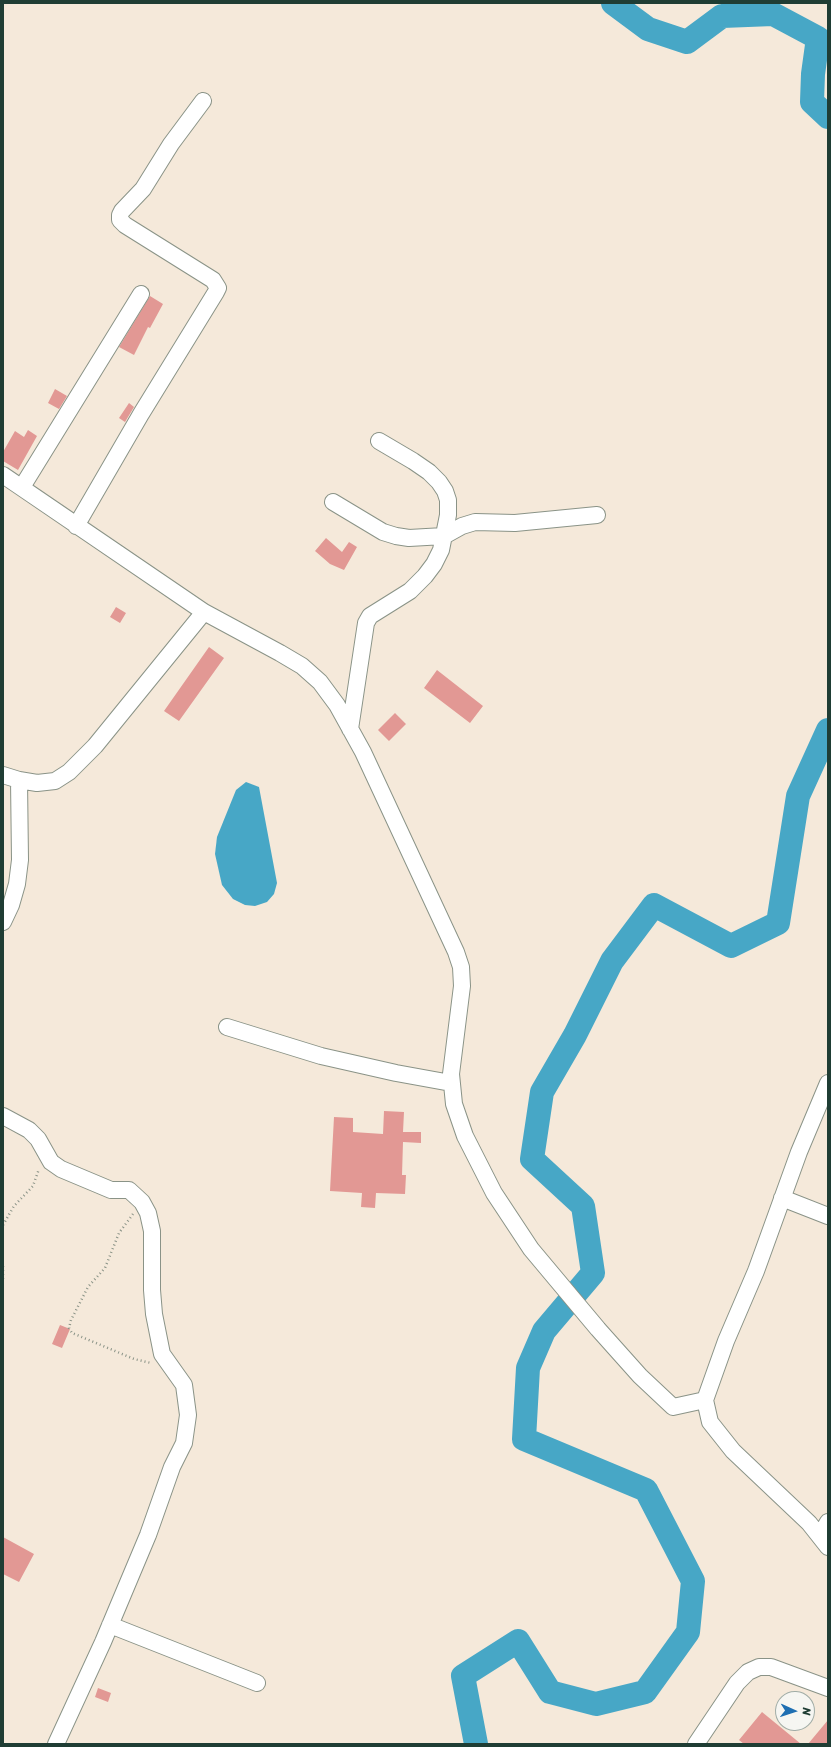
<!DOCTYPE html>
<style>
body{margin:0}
#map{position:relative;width:831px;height:1747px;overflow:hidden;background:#f5e9da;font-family:Sriracha,sans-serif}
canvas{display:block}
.frame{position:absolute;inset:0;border:4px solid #1f3d34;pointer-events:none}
.north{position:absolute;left:775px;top:1691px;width:40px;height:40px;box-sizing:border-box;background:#f6f6f2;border:1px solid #a0aca6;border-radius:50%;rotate:93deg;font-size:11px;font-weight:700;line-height:16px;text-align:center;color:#1f3d34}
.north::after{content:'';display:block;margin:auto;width:14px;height:18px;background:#1f6fb2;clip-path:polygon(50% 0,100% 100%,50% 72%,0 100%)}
</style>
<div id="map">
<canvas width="831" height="1747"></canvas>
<div class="frame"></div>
<div class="north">N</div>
</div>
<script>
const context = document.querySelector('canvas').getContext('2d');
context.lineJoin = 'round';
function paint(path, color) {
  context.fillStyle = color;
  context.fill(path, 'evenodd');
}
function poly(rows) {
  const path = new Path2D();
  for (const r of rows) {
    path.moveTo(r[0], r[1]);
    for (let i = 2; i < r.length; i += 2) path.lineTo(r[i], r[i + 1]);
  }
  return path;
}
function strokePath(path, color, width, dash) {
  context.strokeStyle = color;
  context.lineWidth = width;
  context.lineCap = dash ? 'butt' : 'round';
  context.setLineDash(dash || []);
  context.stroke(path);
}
paint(poly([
 [246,782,259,787,277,883,274,894,267,902,255,906,245,905,233,899,222,885,215,854,217,837,236,790]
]), '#47a7c6');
strokePath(poly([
 [613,3,648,29,687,42,722,16,773,14,818,38,813,74,812,102,828,117],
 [476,1744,463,1676,518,1641,550,1692,596,1704,645,1692,688,1632,693,1581,646,1490,524,1439,528,1368,544,1331,593,1273,583,1206,532,1159,542,1092,575,1035,612,961,654,905,731,946,778,923,798,796,828,730]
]), '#47a7c6', 24);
paint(poly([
 [150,296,163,304,150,328,148,327,134,355,119,347],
 [55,389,67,396,59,409,48,403],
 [129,403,134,407,125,422,119,418],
 [28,430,37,436,18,470,3,461,3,452,15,431,24,437],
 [326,538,342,552,349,542,357,547,344,570,330,564,315,551],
 [116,607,126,613,120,623,110,617],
 [209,647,224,658,179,721,164,711],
 [437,670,483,706,470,723,424,688],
 [395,713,406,724,389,741,378,730],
 [384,1111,404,1112,403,1132,421,1132,421,1143,403,1142,402,1175,406,1175,405,1194,376,1193,375,1208,361,1207,362,1193,330,1191,334,1117,353,1118,353,1132,383,1134],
 [60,1325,70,1329,62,1348,52,1344],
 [3,1537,34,1554,19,1582,3,1574],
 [98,1688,111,1693,108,1702,95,1697],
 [762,1712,801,1744,744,1744,739,1740],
 [828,1720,828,1744,808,1744]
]), '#e29894');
const minor = poly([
 [3,475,204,612,280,653,302,666,320,682,337,705,363,752,456,952,461,967,462,986,451,1074,454,1104,465,1136,494,1193,531,1249,598,1329,640,1376,673,1407,705,1400,710,1422,733,1451,809,1523,828,1547],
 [22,487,141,294],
 [333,502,383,532,396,536,409,538,444,536,462,526,475,522,515,523,597,515],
 [76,526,141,414,216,292,218,288,213,280,125,225,120,220,120,215,122,211,143,189,171,144,203,101],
 [350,729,366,623,370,616,410,591,425,576,434,564,441,550,448,515,448,500,445,491,439,482,429,472,413,461,379,441],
 [3,775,19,780,37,783,55,781,69,772,95,746,204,612],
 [3,922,11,905,17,884,20,860,19,780],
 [227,1027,321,1056,396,1073,451,1083],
 [3,1116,29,1130,38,1139,51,1162,61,1169,111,1190,129,1190,142,1202,148,1213,152,1231,152,1290,154,1314,162,1354,184,1385,188,1415,184,1443,172,1467,148,1535,103,1642,56,1744],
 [782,1198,828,1216],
 [705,1400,726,1341,756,1271,799,1152,828,1083],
 [820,1536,828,1522],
 [110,1625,257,1683],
 [696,1744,737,1683,748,1672,759,1667,771,1667,828,1688]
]);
strokePath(minor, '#8a9387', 18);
strokePath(poly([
 [133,1214,119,1233,105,1268,88,1287,71,1320,69,1328,72,1333,77,1335,134,1359,151,1363],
 [3,1225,14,1206,33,1186,39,1169],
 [3,1266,3,1279]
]), '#8a9387', 2.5, [1, 3]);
strokePath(minor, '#fff', 16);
</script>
